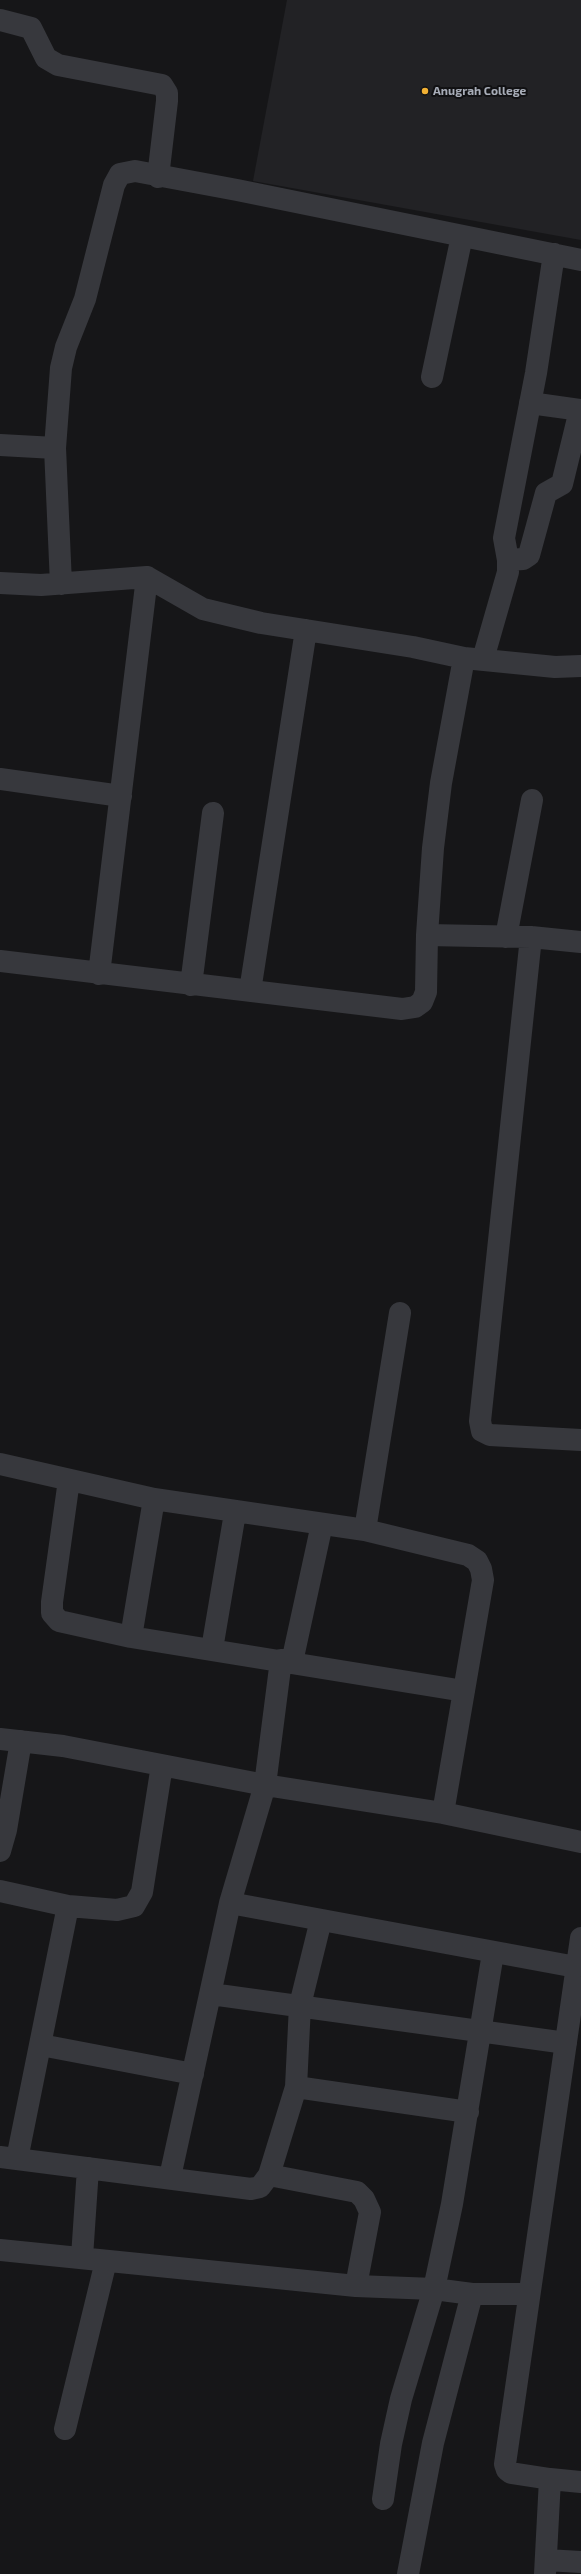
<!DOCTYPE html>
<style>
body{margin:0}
canvas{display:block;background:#161618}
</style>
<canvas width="581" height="2574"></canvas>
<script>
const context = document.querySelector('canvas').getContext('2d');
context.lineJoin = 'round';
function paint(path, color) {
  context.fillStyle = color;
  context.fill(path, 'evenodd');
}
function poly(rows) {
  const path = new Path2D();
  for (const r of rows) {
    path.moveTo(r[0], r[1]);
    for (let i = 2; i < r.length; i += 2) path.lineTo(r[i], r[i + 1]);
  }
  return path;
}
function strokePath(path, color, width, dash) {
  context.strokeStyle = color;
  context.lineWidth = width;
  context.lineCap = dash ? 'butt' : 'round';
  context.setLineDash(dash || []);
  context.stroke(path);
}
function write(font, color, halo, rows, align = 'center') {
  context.font = font + ' "Exo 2",sans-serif';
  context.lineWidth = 4;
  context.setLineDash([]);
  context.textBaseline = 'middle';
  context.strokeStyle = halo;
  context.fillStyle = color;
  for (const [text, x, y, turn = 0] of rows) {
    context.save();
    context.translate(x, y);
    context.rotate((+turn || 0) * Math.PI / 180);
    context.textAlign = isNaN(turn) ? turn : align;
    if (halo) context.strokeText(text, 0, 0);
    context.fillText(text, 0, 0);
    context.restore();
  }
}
paint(poly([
 [287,0,581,0,581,240,253,181]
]), '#222225');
strokePath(poly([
 [0,20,31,28,46,58,58,65,162,85,167,93,167,101,158,177],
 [432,377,462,236],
 [530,403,581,410],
 [0,445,55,448],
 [508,560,523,559,529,555,546,493,562,484,580,410],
 [0,583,41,585,147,577,203,609,261,623,413,647,464,658,555,667,581,666],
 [61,584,55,448,61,368,66,347,85,299,114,185,120,174,135,171,237,190,581,260],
 [483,659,508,572,508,560,504,538,536,373,554,254],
 [0,779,121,796],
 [427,935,433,848,441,783,464,658],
 [506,937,532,800],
 [531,937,480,1421,482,1431,490,1435,581,1440],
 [0,961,402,1009,415,1007,422,1002,426,992,427,935,531,937,581,942],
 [99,974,147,577],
 [191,985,213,813],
 [250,991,306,630],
 [0,1464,154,1499,365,1530,468,1555,477,1561,481,1569,483,1580,443,1813],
 [69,1480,52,1602,52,1613,59,1621,131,1637,464,1691],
 [365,1530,400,1313],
 [131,1637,154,1499],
 [212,1649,235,1513],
 [292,1662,322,1524],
 [0,1739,63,1746,265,1785,443,1813,581,1842],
 [0,1851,6,1830,21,1741],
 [0,1891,68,1906,117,1910,134,1906,142,1892,162,1765],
 [230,1903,576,1967],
 [211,1994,566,2043],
 [41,2045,193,2074],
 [296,2087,468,2112],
 [0,2157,251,2189,260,2187,269,2175,296,2087,300,2005,321,1920],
 [17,2159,68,1906],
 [269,2175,357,2192,364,2199,370,2212,356,2286],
 [170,2177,230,1903,265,1785,281,1660],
 [0,2250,356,2286,434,2289,472,2294,528,2294],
 [82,2257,88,2168],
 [65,2429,106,2261],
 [550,2479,511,2473,507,2470,505,2464,581,1938],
 [383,2499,391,2444,401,2399,434,2289,452,2204,493,1953],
 [546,2560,581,2562],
 [408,2574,433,2443,472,2294],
 [545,2574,550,2479,581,2482]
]), '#37383d', 22);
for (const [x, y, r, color] of [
 [425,91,4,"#f2b134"]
]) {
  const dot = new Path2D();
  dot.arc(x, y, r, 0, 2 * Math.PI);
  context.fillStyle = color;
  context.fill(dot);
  strokePath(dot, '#111113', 1.5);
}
write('bold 12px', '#a8adb8', '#111113', [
 ["Anugrah College",433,91]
], 'left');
</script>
